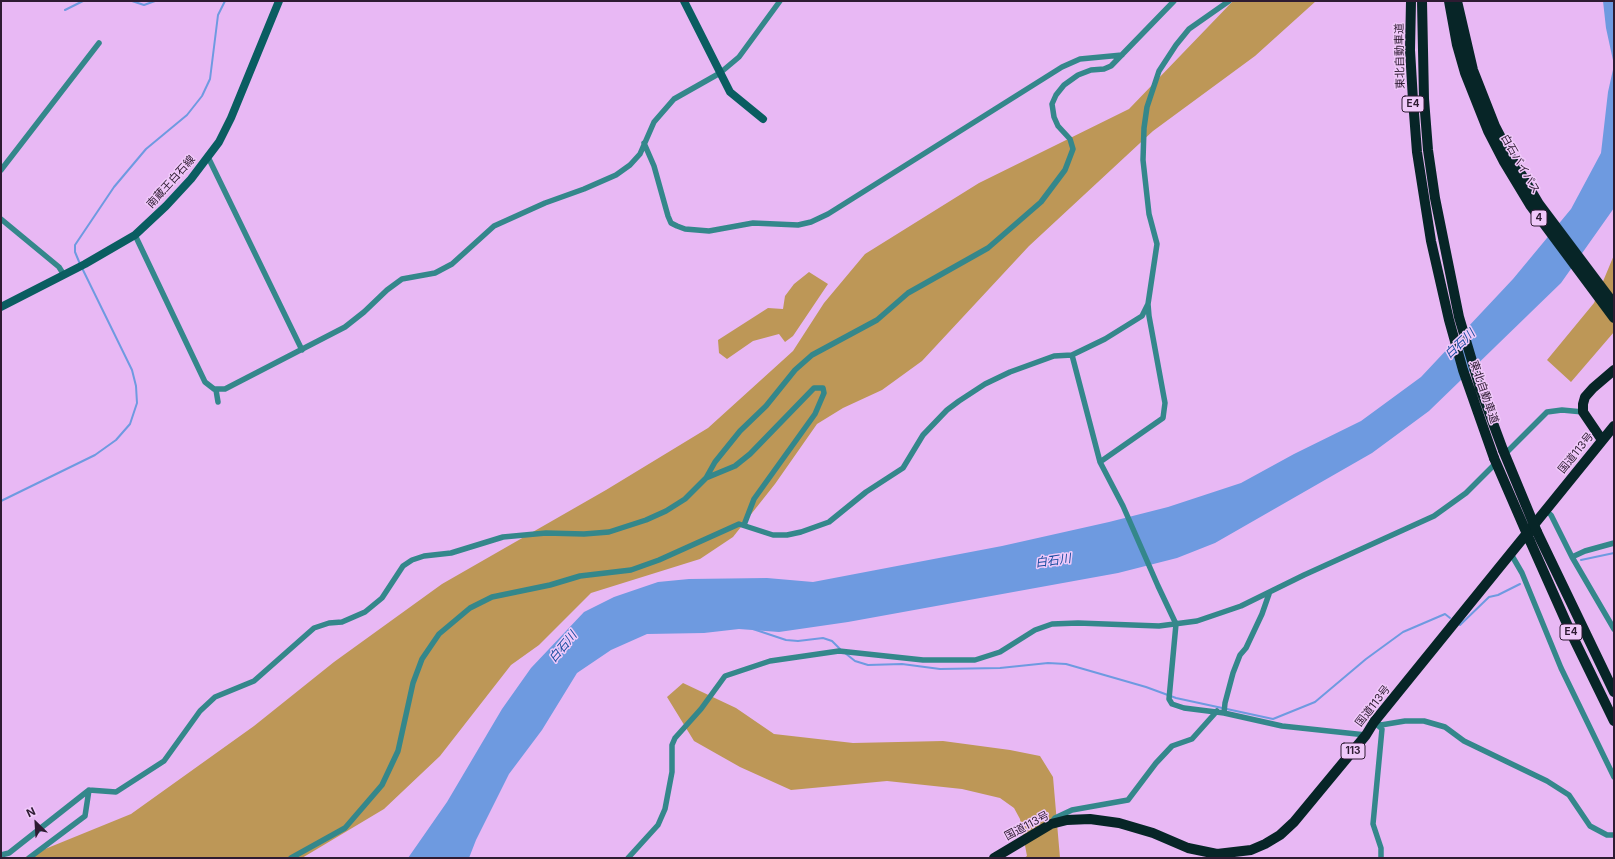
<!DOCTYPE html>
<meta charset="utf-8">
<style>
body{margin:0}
#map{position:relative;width:1615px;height:859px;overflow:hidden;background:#e8b8f4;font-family:Inter,sans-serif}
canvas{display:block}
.frame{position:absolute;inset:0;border:2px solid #2e1b32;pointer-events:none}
.north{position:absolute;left:16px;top:803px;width:40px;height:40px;-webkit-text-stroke:3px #f0c9fa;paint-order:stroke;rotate:335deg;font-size:11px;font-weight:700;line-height:16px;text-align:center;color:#2e1b32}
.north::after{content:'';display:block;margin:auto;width:14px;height:18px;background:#2e1b32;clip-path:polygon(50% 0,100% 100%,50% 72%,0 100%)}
</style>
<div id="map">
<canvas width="1615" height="859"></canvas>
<div class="frame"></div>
<div class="north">N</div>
</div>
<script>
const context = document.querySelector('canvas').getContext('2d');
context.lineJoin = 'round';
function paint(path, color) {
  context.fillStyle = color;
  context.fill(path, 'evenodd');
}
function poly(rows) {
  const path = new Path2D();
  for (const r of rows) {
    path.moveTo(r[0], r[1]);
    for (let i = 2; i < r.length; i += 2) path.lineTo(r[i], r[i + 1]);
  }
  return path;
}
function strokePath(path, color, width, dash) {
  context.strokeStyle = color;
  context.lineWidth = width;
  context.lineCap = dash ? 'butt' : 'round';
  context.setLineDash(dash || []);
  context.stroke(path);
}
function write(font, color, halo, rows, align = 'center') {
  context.font = font + ' Inter,"Noto Sans JP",sans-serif';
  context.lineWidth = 3;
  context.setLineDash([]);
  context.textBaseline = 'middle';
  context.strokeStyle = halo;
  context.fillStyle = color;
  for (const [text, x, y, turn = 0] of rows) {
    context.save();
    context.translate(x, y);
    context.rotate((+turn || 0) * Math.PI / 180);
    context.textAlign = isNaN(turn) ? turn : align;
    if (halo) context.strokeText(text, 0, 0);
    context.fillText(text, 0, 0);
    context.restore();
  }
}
paint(poly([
 [1233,1,1316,1,1255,56,1153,131,1029,246,922,361,882,390,843,408,817,424,775,484,733,537,700,559,591,593,539,645,511,665,440,756,384,809,302,858,23,858,131,814,254,726,334,662,442,584,606,490,708,428,793,351,824,303,865,254,979,183,1129,109],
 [1614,255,1614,332,1571,382,1547,360,1594,303],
 [809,272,828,284,793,336,785,342,779,334,753,341,727,359,719,353,718,340,768,308,783,309,785,296,794,284],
 [683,683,736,708,774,734,853,743,943,741,1010,750,1040,756,1053,777,1060,858,1024,858,1027,856,1020,819,1014,808,1000,798,962,789,887,781,791,790,740,767,694,741,667,697]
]), '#bd9757');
paint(poly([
 [1603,1,1614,1,1614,208,1561,283,1429,411,1372,453,1215,543,1177,558,1118,573,848,622,779,632,739,629,704,633,647,634,611,650,577,673,542,730,509,774,476,840,469,858,408,858,447,802,502,709,531,668,584,612,614,597,658,582,689,579,767,578,813,582,1002,546,1109,522,1168,507,1241,483,1294,454,1361,421,1421,377,1513,279,1571,209,1601,153,1608,92,1614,65,1606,28]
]), '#6e9ae0');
strokePath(poly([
 [132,1,144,5,155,1],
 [65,10,83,1,112,1],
 [80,264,75,252,75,245,114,187,146,149,187,115,202,96,210,79,218,15,225,1],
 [1,501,95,455,116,440,130,424,137,403,136,386,132,370,82,268],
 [1581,560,1614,553],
 [1460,625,1489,597,1498,595,1520,584],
 [753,629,786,640,798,641,823,638,832,641,840,649],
 [845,653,855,661,868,665,902,664,940,669,1000,668,1048,663,1066,664,1146,687,1176,698,1273,719,1315,702,1366,659,1403,632,1445,614,1450,618]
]), '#6e9ae0', 2);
strokePath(poly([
 [644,143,654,166,668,216,671,223,677,226,685,229,709,231,753,223,798,225,811,222,828,214,1062,67,1080,59,1122,55],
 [208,157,302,350],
 [1,170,99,43],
 [1,219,59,267,64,275],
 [135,235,205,382,214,389,225,389,345,327,364,312,387,290,402,279,435,273,452,264,494,226,545,203,584,189,616,175,630,165,640,154,654,122,674,99,720,73,739,57,780,1],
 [1072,355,1100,462,1123,506,1158,586,1176,624,1169,699,1172,704,1184,708,1224,713,1282,726,1366,735],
 [216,390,218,402],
 [1504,455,1547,412,1562,410,1583,412],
 [1100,462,1163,418,1165,403,1149,316,1148,304,1157,244,1149,214,1143,160,1144,128,1147,107,1159,71,1176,45,1189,29,1229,1],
 [706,478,735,466,750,454,814,388,823,388,824,393,815,414,754,499,744,525],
 [1545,510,1551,515,1572,557,1614,629],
 [1511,554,1522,573,1561,668,1614,777],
 [1572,557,1585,551,1614,543],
 [1224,713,1225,703,1233,673,1240,655,1246,648,1262,614,1269,594],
 [1374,722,1381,725,1405,721,1424,721,1445,727,1464,741,1547,781,1569,795,1590,826,1607,835,1614,835],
 [1376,724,1382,729,1373,824,1381,848,1381,858],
 [1052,822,1055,818,1072,810,1128,800,1156,763,1172,746,1192,739,1217,711],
 [1,855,9,853,89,790,116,792,164,761,200,711,215,697,254,681,314,628,329,623,342,622,365,612,382,598,403,566,412,560,424,556,451,553,503,537,546,533,584,534,609,532,646,520,666,511,685,499,706,478,715,462,740,431,766,406,795,370,812,355,877,320,908,293,988,248,1041,202,1065,170,1073,149,1070,139,1058,126,1054,117,1052,104,1056,95,1064,85,1078,75,1091,70,1104,69,1111,66,1174,1],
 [29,858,85,816,89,790],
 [291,858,345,828,382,785,398,751,413,683,422,659,439,634,470,608,492,597,550,585,580,576,631,570,659,560,739,524,773,535,787,535,801,532,829,522,866,492,903,468,923,435,947,410,959,401,985,384,1010,372,1054,356,1072,355,1105,339,1142,316,1148,304],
 [628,858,658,825,665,809,672,772,672,745,675,738,701,709,725,676,770,661,839,651,923,660,975,660,1000,652,1035,630,1052,624,1078,623,1159,626,1197,621,1241,606,1304,575,1434,516,1466,493,1497,462]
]), '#34878b', 5.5);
strokePath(poly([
 [684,1,730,92,763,119],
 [1,307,85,264,135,235,166,206,191,179,219,142,231,118,279,1]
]), '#0a5d61', 8);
strokePath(poly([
 [1411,1,1410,50,1413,100,1417,152,1431,241,1449,320,1463,370,1494,458],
 [1422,1,1424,99,1428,150,1435,198,1459,317,1480,388,1503,450],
 [1449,1,1457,45,1465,73,1488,131,1504,162,1530,205,1614,318],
 [1457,1,1473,70,1495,126,1511,157,1539,204,1614,304],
 [1602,440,1583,412,1583,404,1585,397,1593,388,1614,370],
 [1537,532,1614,692],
 [1530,541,1571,633,1614,721],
 [994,858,1051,824,1067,820,1090,819,1119,823,1153,833,1188,848,1217,854,1251,850,1265,844,1280,835,1294,822,1366,735,1374,722,1614,426]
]), '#072527', 10);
strokePath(poly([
 [1503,450,1537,532],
 [1494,458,1530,541]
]), '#072527', 10);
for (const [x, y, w] of [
 [1413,104,22],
 [1539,218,16],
 [1571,632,22],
 [1353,751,24]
]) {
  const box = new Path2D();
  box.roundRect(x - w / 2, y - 8, w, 16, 3);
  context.fillStyle = '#f0c9fa';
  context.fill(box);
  strokePath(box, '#2e1b32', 1);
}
write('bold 10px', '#2e1b32', null, [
 ["E4",1413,104],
 ["4",1539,218],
 ["E4",1571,632],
 ["113",1353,751]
]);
write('11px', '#2e1b32', '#f0c9fa', [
 ["東北自動車道",1400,56,-91],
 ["白石バイパス",1520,164,60],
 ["南蔵王白石線",171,182,-48],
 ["東北自動車道",1484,392,71],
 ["国道113号",1576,453,-51],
 ["国道113号",1373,706,-52],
 ["国道113号",1027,826,-28]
]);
write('italic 12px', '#194ea0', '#f0c9fa', [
 ["白石川",1460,344,-43],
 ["白石川",1053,561,-8],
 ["白石川",563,647,-50]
]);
</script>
